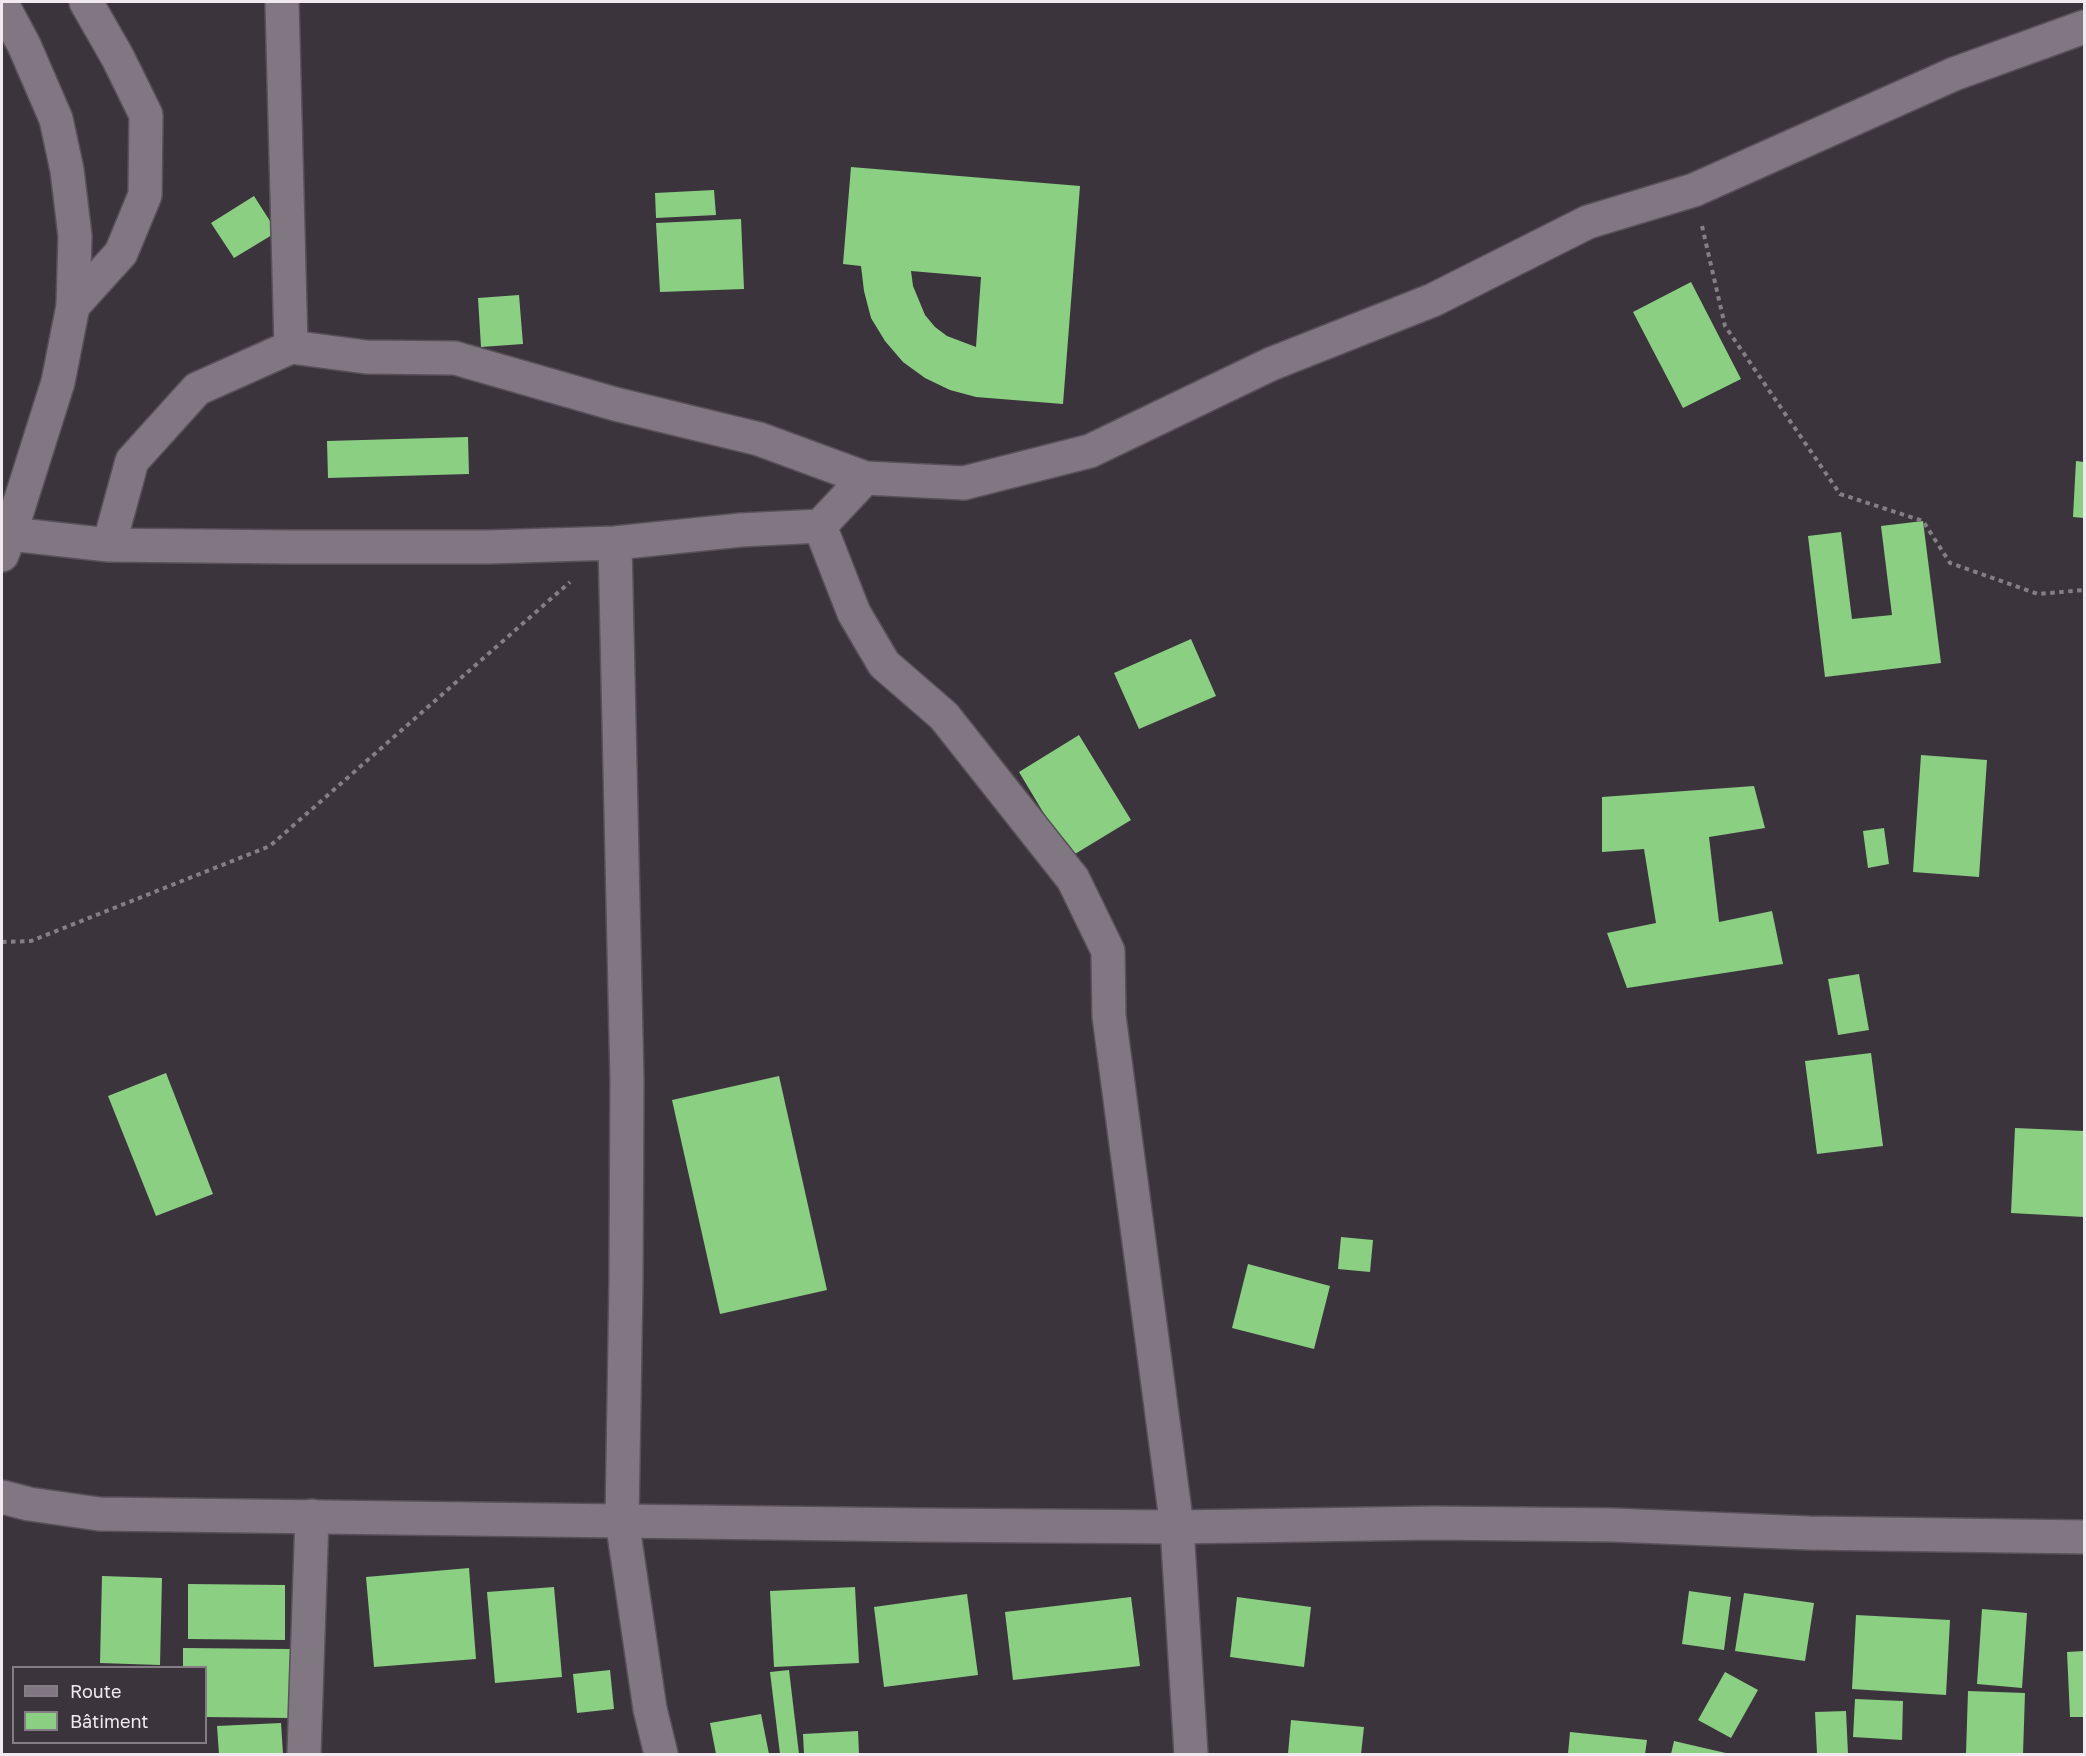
<!DOCTYPE html>
<meta charset="utf-8">
<style>
body{margin:0}
#map{position:relative;width:2086px;height:1756px;overflow:hidden;background:#3c343d;font-family:"Golos Text",sans-serif}
canvas{display:block}
.frame{position:absolute;inset:0;border:3px solid #f0eaf0;pointer-events:none}
.legend{position:absolute;left:12px;top:1666px;width:195px;height:78px;box-sizing:border-box;background:#3c343d;border:2px solid #847d85;margin:0;padding:8px 10px;list-style:none;font-size:18px;color:#f0eaf0}
.legend li{display:flex;align-items:center;gap:12px;height:30px}
.legend b{width:30px;border:2px solid #847d85}
</style>
<div id="map">
<canvas width="2086" height="1756"></canvas>
<div class="frame"></div>
<ul class="legend">
<li><b style="height:8px;background:#817782"></b>Route</li>
<li><b style="height:16px;background:#8bcf83"></b>Bâtiment</li>
</ul>
</div>
<script>
const context = document.querySelector('canvas').getContext('2d');
context.lineJoin = 'round';
function paint(path, color) {
  context.fillStyle = color;
  context.fill(path, 'evenodd');
}
function poly(rows) {
  const path = new Path2D();
  for (const r of rows) {
    path.moveTo(r[0], r[1]);
    for (let i = 2; i < r.length; i += 2) path.lineTo(r[i], r[i + 1]);
  }
  return path;
}
function strokePath(path, color, width, dash) {
  context.strokeStyle = color;
  context.lineWidth = width;
  context.lineCap = dash ? 'butt' : 'round';
  context.setLineDash(dash || []);
  context.stroke(path);
}
paint(poly([
 [851,167,1080,186,1063,404,976,397,950,390,925,378,903,362,885,341,871,318,864,291,861,266,843,264],
 [911,271,981,277,976,347,947,336,935,327,925,315,913,286],
 [714,190,716,215,656,218,655,193],
 [254,196,277,232,234,258,211,223],
 [741,219,744,289,660,292,656,223],
 [1691,282,1741,379,1683,408,1633,312],
 [519,295,523,344,481,347,478,298],
 [468,437,469,474,328,478,327,441],
 [2076,461,2084,462,2084,518,2073,517],
 [1923,521,1941,663,1825,677,1808,536,1841,532,1852,619,1892,615,1881,526],
 [1191,639,1216,696,1139,729,1114,673],
 [1079,735,1131,820,1070,857,1019,772],
 [1921,755,1987,760,1979,877,1913,872],
 [1754,786,1765,828,1709,837,1719,922,1772,911,1783,964,1627,988,1607,933,1656,923,1644,849,1602,852,1602,797],
 [1884,828,1889,864,1868,868,1863,831],
 [1859,974,1869,1030,1838,1035,1828,979],
 [1871,1053,1883,1146,1817,1154,1805,1061],
 [166,1073,213,1194,156,1216,108,1096],
 [779,1076,827,1290,720,1314,672,1100],
 [2015,1128,2084,1131,2084,1217,2011,1213],
 [1341,1237,1373,1240,1370,1272,1338,1269],
 [1248,1264,1330,1286,1314,1349,1232,1328],
 [469,1568,476,1659,374,1667,366,1577],
 [102,1576,162,1578,160,1665,100,1663],
 [188,1584,285,1585,285,1640,188,1639],
 [554,1587,562,1677,495,1683,487,1592],
 [855,1587,859,1663,774,1667,770,1591],
 [1689,1591,1731,1597,1724,1650,1682,1644],
 [1744,1593,1814,1603,1805,1661,1735,1651],
 [967,1594,978,1675,884,1687,874,1607],
 [1131,1597,1140,1666,1013,1680,1005,1612],
 [1237,1597,1311,1607,1304,1667,1230,1657],
 [1982,1609,2027,1613,2022,1688,1977,1684],
 [1856,1615,1950,1620,1946,1695,1852,1689],
 [183,1648,291,1649,290,1718,206,1717,206,1668,183,1668],
 [2084,1651,2084,1717,2070,1717,2067,1652],
 [610,1670,614,1709,577,1713,573,1674],
 [789,1670,799,1754,780,1754,770,1672],
 [1725,1672,1758,1690,1731,1738,1698,1720],
 [1968,1691,2025,1693,2023,1754,1966,1754],
 [1855,1699,1903,1701,1902,1740,1853,1737],
 [1846,1711,1848,1754,1817,1754,1815,1712],
 [761,1714,769,1754,716,1754,710,1723],
 [1291,1720,1364,1727,1361,1754,1288,1754],
 [281,1723,283,1754,219,1754,217,1726],
 [858,1731,859,1754,804,1754,803,1734],
 [1570,1732,1647,1740,1645,1754,1568,1754],
 [1674,1741,1730,1754,1671,1754]
]), '#8bcf83');
const street = poly([
 [282,2,291,347],
 [73,306,121,253,145,195,146,115,118,58,86,2],
 [2,522,10,534,109,545,292,547,488,547,615,543,741,530,820,526,865,478,964,483,1090,451,1271,364,1433,300,1588,222,1694,190,1954,74,2084,27],
 [820,526,854,613,884,664,944,716,1073,879,1108,951,1109,1016,1177,1527,1191,1754],
 [615,543,627,1081,626,1281,622,1520,650,1709,661,1754],
 [109,545,132,461,197,389,291,347,366,357,455,358,615,404,759,439,865,478],
 [304,1754,312,1516]
]);
const secondary = poly([
 [2,4,24,45,56,119,67,170,75,236,73,306,58,382,10,534,2,555],
 [2,1497,29,1504,99,1514,920,1525,1177,1527,1433,1523,1613,1525,1809,1533,2084,1537]
]);
strokePath(street, '#585159', 36);
strokePath(secondary, '#585159', 36);
strokePath(poly([
 [1702,226,1725,326,1840,494,1923,521,1950,563,2038,594,2084,590],
 [2,942,31,941,270,846,570,582]
]), '#857e86', 4, [4.5, 4.5]);
strokePath(street, '#817782', 33);
strokePath(secondary, '#817782', 33);
</script>
